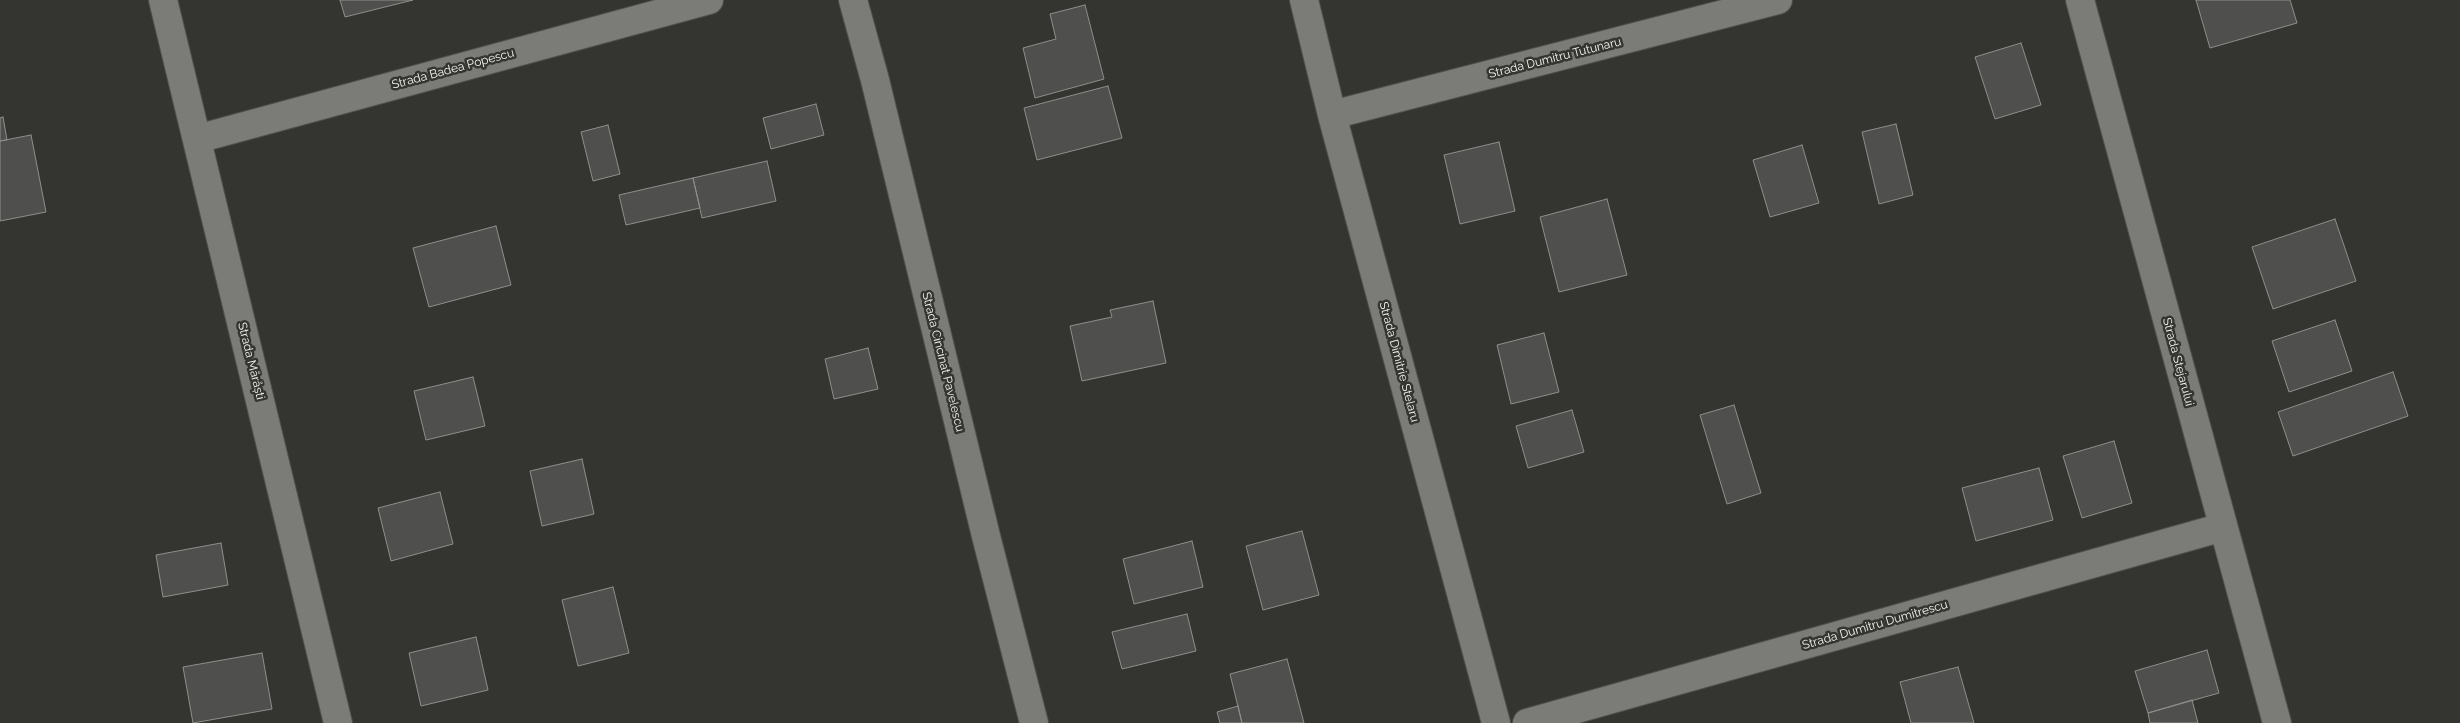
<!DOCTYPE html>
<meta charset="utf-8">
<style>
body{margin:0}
canvas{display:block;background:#343531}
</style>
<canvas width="2460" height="723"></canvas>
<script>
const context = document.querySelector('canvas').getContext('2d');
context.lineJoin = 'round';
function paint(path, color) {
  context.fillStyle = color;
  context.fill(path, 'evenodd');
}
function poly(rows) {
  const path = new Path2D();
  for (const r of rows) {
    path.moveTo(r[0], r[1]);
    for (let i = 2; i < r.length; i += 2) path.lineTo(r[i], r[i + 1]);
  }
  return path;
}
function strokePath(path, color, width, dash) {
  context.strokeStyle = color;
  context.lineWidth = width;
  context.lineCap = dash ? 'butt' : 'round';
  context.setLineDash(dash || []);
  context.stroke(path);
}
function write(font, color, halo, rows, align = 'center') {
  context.font = font + ' Raleway,sans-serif';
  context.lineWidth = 5;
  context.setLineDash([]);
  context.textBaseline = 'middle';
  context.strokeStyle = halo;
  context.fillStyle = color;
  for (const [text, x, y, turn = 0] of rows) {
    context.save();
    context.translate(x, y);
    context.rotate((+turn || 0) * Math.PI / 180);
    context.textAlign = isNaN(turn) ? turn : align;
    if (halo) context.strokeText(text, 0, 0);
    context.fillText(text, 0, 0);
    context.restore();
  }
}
const building = poly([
 [340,0,413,0,345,17,340,0],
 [2196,0,2290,0,2297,23,2210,48,2196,0],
 [1085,5,1104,79,1035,98,1023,48,1056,39,1050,14,1085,5],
 [2021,43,2041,105,1995,119,1975,57,2021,43],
 [1108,86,1122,138,1037,160,1024,108,1108,86],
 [816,104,824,135,771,149,763,118,816,104],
 [3,117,7,140,0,141,0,118,3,117],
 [1896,124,1913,195,1879,204,1862,132,1896,124],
 [608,125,620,174,593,181,581,132,608,125],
 [31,135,46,212,0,221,0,141,31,135],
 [1499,142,1515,211,1460,224,1444,155,1499,142],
 [1802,145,1819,203,1770,217,1753,160,1802,145],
 [767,161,776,201,702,218,693,178,767,161],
 [693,178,700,208,626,225,619,195,693,178],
 [1607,199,1627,275,1559,292,1540,217,1607,199],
 [2335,219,2356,281,2273,309,2252,247,2335,219],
 [496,226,511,285,429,307,413,248,496,226],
 [1153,301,1166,363,1082,381,1070,326,1112,317,1110,310,1153,301],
 [2335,320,2352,371,2289,392,2272,341,2335,320],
 [1544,333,1559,392,1511,404,1497,345,1544,333],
 [868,348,878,389,834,399,825,359,868,348],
 [2393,372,2408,416,2293,456,2278,412,2393,372],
 [473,377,485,426,426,440,414,391,473,377],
 [1734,405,1761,493,1727,504,1700,415,1734,405],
 [1572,410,1584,452,1528,468,1516,426,1572,410],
 [2114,441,2132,503,2082,518,2063,456,2114,441],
 [582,459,594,514,542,526,530,471,582,459],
 [2039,468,2053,520,1976,541,1962,488,2039,468],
 [440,492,453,544,391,561,378,508,440,492],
 [1302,531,1319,595,1263,610,1246,546,1302,531],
 [1192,541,1203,587,1134,604,1123,559,1192,541],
 [221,543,228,585,163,597,156,555,221,543],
 [613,587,629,653,578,666,562,600,613,587],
 [1187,614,1196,651,1122,669,1112,632,1187,614],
 [476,637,488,690,421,706,409,653,476,637],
 [2207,650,2219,693,2148,713,2135,671,2207,650],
 [262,653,272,709,193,723,183,667,262,653],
 [1287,659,1304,723,1242,723,1230,674,1287,659],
 [1958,667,1974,723,1911,723,1900,682,1958,667],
 [2192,700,2198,723,2150,723,2148,713,2192,700],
 [1238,706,1242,723,1220,723,1217,712,1238,706]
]);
paint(building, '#4f504d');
strokePath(building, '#8e8f8b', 1);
const minor = poly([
 [163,0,338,723],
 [853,0,875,80,986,536,1034,723],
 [1304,0,1332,115,1496,723],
 [2080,0,2277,723],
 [1332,115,1778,0],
 [197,139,709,0],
 [1527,723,2223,527]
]);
strokePath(minor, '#50504d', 30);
strokePath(minor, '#7b7c78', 28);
write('12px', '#f3f4f1', '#343531', [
 ["Strada Dumitru Tutunaru",1555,58,-14],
 ["Strada Badea Popescu",453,69,-15],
 ["Strada Mărăști",251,361,76],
 ["Strada Cincinat Pavelescu",943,362,76],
 ["Strada Dimitrie Stelaru",1399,362,75],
 ["Strada Stejarului",2178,362,75],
 ["Strada Dumitru Dumitrescu",1875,625,-16]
]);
</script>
